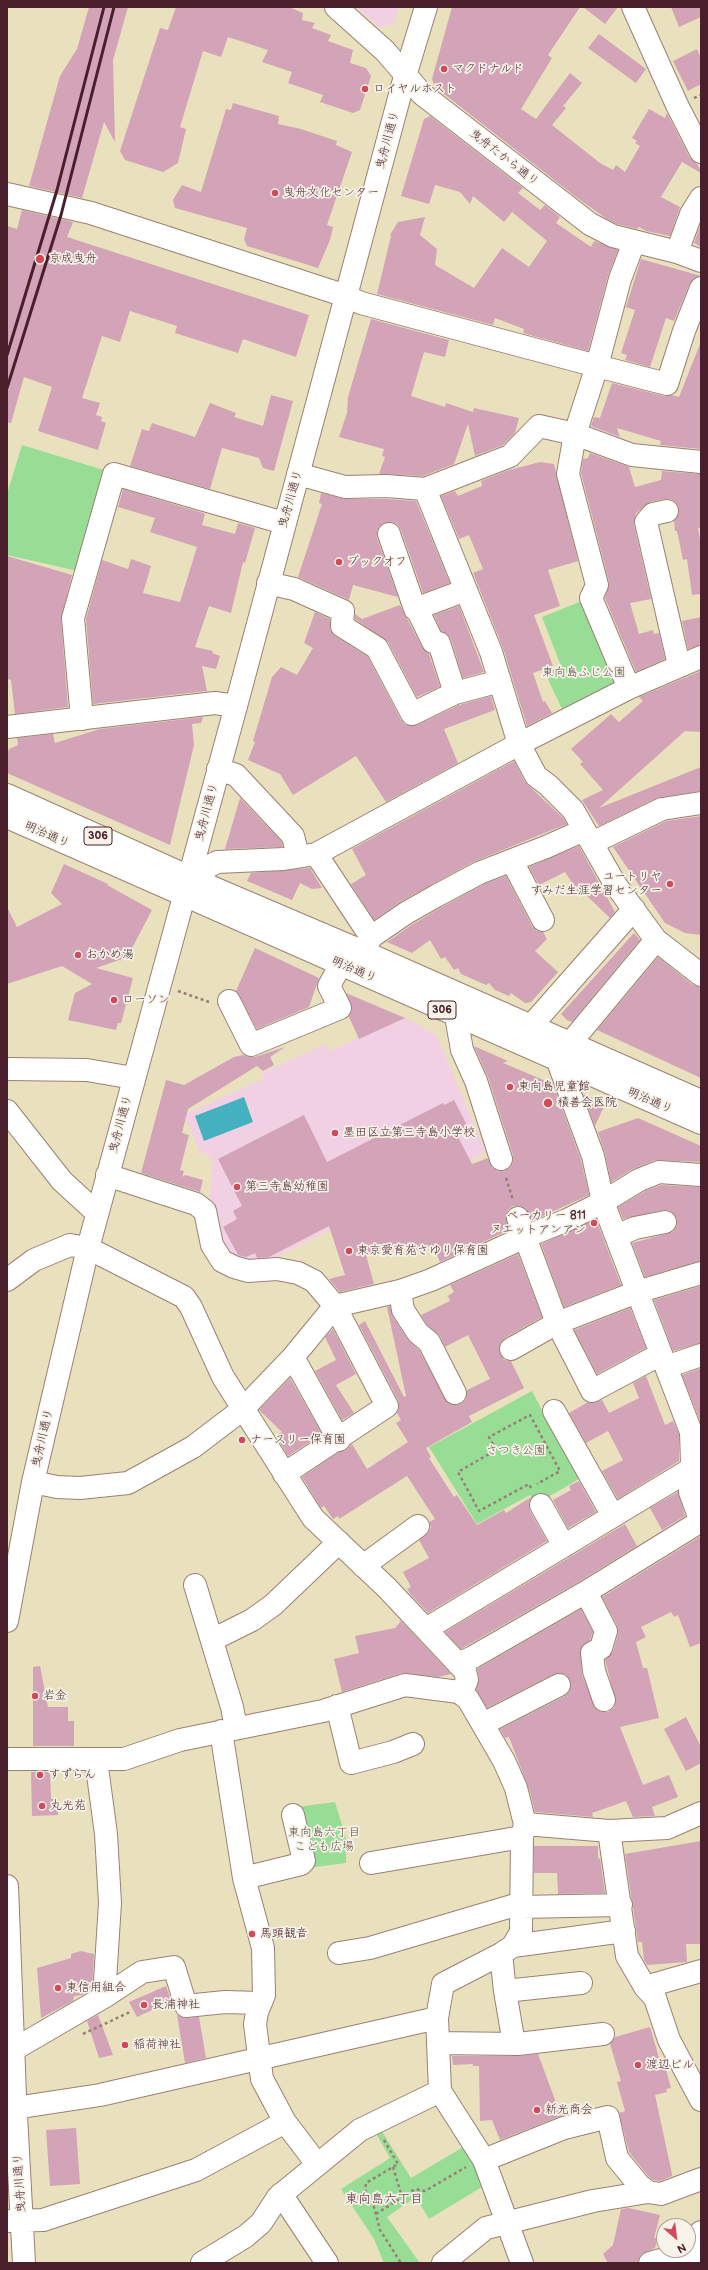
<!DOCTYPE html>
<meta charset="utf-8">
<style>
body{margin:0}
#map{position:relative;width:708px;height:2270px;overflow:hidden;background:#e9e1be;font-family:"Balsamiq Sans",sans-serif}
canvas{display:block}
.frame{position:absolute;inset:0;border:8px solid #4a1f2b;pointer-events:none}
.north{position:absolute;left:656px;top:2218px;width:40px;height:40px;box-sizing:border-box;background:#f7f3e8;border:1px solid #b29e9c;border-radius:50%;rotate:152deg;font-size:11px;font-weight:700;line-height:16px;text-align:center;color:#4a1f2b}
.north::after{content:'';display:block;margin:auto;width:14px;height:18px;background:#d1495b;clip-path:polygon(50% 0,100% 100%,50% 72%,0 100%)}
</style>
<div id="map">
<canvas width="708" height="2270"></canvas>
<div class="frame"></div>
<div class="north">N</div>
</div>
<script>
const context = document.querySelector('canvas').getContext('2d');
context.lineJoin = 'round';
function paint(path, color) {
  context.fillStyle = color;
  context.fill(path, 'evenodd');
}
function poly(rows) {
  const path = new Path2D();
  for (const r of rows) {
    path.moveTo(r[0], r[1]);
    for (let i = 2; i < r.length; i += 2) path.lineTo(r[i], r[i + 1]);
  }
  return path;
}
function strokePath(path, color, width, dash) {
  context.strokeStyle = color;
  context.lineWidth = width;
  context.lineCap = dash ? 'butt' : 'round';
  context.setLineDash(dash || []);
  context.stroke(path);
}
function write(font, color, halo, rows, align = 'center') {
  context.font = font + ' "Balsamiq Sans","Klee One",sans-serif';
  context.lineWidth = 3.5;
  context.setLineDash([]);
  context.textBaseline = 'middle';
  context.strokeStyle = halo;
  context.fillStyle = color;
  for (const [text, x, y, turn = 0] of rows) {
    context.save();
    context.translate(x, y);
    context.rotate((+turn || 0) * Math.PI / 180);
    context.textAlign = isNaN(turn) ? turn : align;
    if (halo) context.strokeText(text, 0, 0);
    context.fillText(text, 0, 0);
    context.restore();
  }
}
paint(poly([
 [356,7,399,7,394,23,380,28],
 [404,1017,437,1036,486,1152,258,1266,235,1262,218,1246,209,1202,213,1164,207,1152,201,1155,184,1115,264,1078,262,1073,326,1044,330,1051]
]), '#f1d0e3');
paint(poly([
 [22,445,107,471,78,571,7,555,7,494],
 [582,601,616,685,563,711,545,673,561,666,542,617],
 [532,1391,545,1416,586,1475,536,1504,530,1495,477,1524,429,1447],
 [335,1802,346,1838,346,1863,308,1868,297,1807],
 [378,2125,411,2178,470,2143,487,2184,429,2219,416,2197,387,2217,420,2263,384,2263,374,2239,341,2189,390,2158,373,2128]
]), '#98dd96');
paint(poly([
 [244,1097,253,1122,204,1141,195,1116]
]), '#43b1bf');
paint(poly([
 [89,7,128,7,113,60,115,142,104,122,82,198,29,186,60,76,77,49],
 [176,7,289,7,303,13,302,20,315,23,312,28,331,35,328,41,353,50,350,63,366,68,371,76,360,110,353,113,320,102,323,95,288,83,292,72,262,62,268,50,228,37,221,57,203,51,180,127,186,129,178,163,163,172,125,160,120,151,160,28,168,30],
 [452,7,580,7,548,55,552,58,521,109,536,119,570,73,582,83,563,106,566,108,552,125,600,163,613,170,616,165,625,172,640,146,635,143,637,141,632,138,649,109,665,118,667,113,690,158,697,164,701,171,701,173,682,162,661,197,680,207,670,236,646,231,639,227,637,229,617,224,607,219,576,197,435,87,432,79],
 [583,7,618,7,605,24],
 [671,7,701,7,701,17,679,27],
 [599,34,646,69,636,83,588,48],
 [697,49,701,58,701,84,688,91,673,61],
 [233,103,279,116,278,124,301,129,337,141,336,145,352,152,327,225,333,227,330,240,318,268,247,246,244,239,247,228,175,208,173,200,182,185,201,192,226,109,231,110],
 [430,116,523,188,518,193,540,210,545,205,560,217,556,223,591,247,594,241,618,250,608,276,588,351,523,333,524,329,495,318,493,325,377,294,391,236,390,235,398,222,425,217,420,235,437,249,435,265,474,288,502,248,529,267,547,241,512,212,504,222,473,196,470,204,460,192,435,185,429,204,401,196,424,119],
 [22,210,73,222,67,237,309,315,296,357,243,339,238,353,175,333,177,326,130,311,120,342,102,336,82,398,100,403,96,415,102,417,101,421,106,423,98,450,38,431,52,387,24,377,11,423,7,422,7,226,17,229],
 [701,223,701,247,694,243],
 [641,259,701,276,694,278,690,283,674,321,666,318,650,367,625,360,627,355,621,353,635,310,626,307],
 [371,319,449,340,445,357,424,352,411,396,445,407,446,403,473,412,474,408,519,418,515,433,503,445,475,456,468,424,454,464,423,476,379,474,385,457,382,456,384,449,339,437,347,413,348,397],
 [700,344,701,449,660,445,661,441,617,428,620,437,591,426,594,417,600,418,612,383,664,396,672,395,679,397],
 [271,395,293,401,274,471,263,468,259,458,222,448,210,489,130,466,142,429,149,431,152,423,195,437,210,403,236,413,234,417,263,426],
 [590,453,629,467,635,487,661,480,662,471,701,474,701,528,698,528,701,545,701,594,692,595,687,559,683,560,677,531,675,531,674,521,679,514,676,503,671,499,665,499,650,502,636,513,634,525,651,599,630,603,639,634,653,630,654,634,659,633,665,659,636,672,605,598,609,582,581,473,583,459,588,458],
 [540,462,554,464,578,561,548,570,560,606,534,615,553,666,533,673,543,702,545,701,552,713,527,726,503,648,473,573,483,569,469,535,459,539,441,496,455,491,458,496,482,486,481,481,506,471],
 [123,489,203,513,205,514,202,525,235,534,238,523,255,528,245,563,243,562,231,613,209,606,195,647,213,651,212,653,220,656,216,669,202,666,207,691,93,704,86,619,102,560,128,569,131,559,151,566,143,593,180,602,197,547,150,532,155,518,118,507],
 [321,493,345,499,386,499,416,501,450,583,423,593,401,530,397,524,391,522,380,526,377,531,377,538,398,597,353,585,349,600,298,577,322,504,319,503],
 [7,556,72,575,61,619,68,707,15,714,11,680,7,679],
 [400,605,422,647,429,654,440,687,417,697,388,642,355,619,355,614,362,619],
 [459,606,484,672,463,678,451,639,447,634,441,631,434,615],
 [315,612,330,619,331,631,335,636,368,657,401,720,406,725,417,725,459,705,491,696,495,710,444,729,458,763,386,802,356,756,293,795,280,774,248,760,255,742,253,741,272,677,281,667,297,675,313,648,304,643],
 [701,617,701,645,688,649,682,621],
 [701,671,701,732,685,731,599,808,701,767,701,791,657,798,599,826,582,800,603,790,580,764,583,762,571,749,611,714,619,722,643,701,639,697],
 [203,717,201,723,192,724,194,745,170,845,7,773,7,754,9,749,18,745,17,738,53,734,55,743,100,729],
 [514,761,525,782,563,818,567,824,473,862,400,902,374,920,351,884,366,875,352,849],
 [240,798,282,842,283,847,225,849],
 [701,816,701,935,685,933,665,923,613,847,666,821],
 [579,846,615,912,610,918,585,894,581,896,565,872,539,885,529,867],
 [64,864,108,884,107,885,152,910,130,952,131,956,96,968,133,978,121,1023,118,1023,116,1030,68,1020,75,993,92,984,62,966,7,984,7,907,17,927,62,904,51,893],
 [310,868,322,888,312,889,300,883,292,900,247,881,251,873],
 [506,876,532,926,537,931,543,932,547,939,535,951,558,972,531,1002,525,1003,511,993,509,996,495,990,489,983,486,985,461,974,458,968,454,970,445,957,441,959,430,940,412,953,387,942,413,924,442,907,484,884],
 [634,933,640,940,572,1022,567,1020,561,1014],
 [255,948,319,978,309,1007,257,1029,236,991],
 [658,957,693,985,701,987,701,1078,597,1030],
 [346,993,405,1018,359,1039,349,1017,352,1009],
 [474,1046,508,1061,503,1063,553,1084,581,1160,589,1195,532,1221,526,1208,520,1206,513,1206,508,1210,506,1216,509,1230,440,1262,433,1245,415,1252,412,1243,394,1250,392,1246,366,1255,374,1284,340,1292,329,1279,345,1275,329,1226,269,1257,257,1258,255,1253,246,1257,238,1255,223,1227,237,1219,233,1211,242,1206,218,1159,304,1115,327,1162,443,1103,444,1105,454,1100,469,1129,457,1135,472,1164,488,1158,492,1168,498,1171,504,1171,510,1168,513,1162,513,1155,488,1077],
 [285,1047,270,1057,274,1065,263,1071,257,1066,188,1109,182,1133,189,1135,180,1170,184,1171,182,1177,185,1175,203,1180,200,1192,141,1173,166,1080,184,1085,234,1057,243,1055,249,1057,255,1057],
 [583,1094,605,1104,595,1126],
 [638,1118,701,1146,701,1162,655,1160,633,1169,611,1182,605,1153,598,1132],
 [661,1185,701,1187,701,1261,645,1277,632,1243,673,1232,677,1226,677,1219,669,1210,663,1210,623,1219,618,1207,645,1191],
 [596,1219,621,1285,564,1307,541,1244],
 [518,1254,542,1317,505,1338,500,1343,499,1349,504,1360,511,1361,524,1388,469,1416,472,1422,426,1448,431,1457,429,1458,454,1497,457,1495,477,1525,504,1510,506,1513,531,1497,529,1504,530,1511,547,1541,428,1613,411,1595,407,1589,411,1587,403,1572,429,1558,419,1540,429,1531,431,1527,429,1522,435,1519,407,1476,339,1519,338,1516,333,1519,324,1506,321,1508,302,1477,339,1452,345,1451,352,1444,367,1469,408,1442,396,1423,401,1420,397,1413,399,1406,398,1400,359,1325,365,1321,404,1397,406,1396,387,1307,390,1306,393,1317,408,1340,419,1350,448,1403,454,1405,461,1404,466,1399,467,1390,490,1379,468,1335,445,1347,440,1336,427,1325,421,1315,450,1301,448,1296,454,1292,450,1285],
 [701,1286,701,1343,673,1351,654,1300],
 [630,1308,646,1348,597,1374,574,1330],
 [333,1329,356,1374,336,1385,354,1413,342,1420,315,1371,336,1360,325,1337],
 [701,1368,701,1423,682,1375],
 [646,1376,665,1425,673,1421,679,1434,679,1461,618,1499,602,1471,623,1460,608,1431,586,1443,569,1413,588,1402,592,1403,602,1400,609,1413,639,1398,633,1383],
 [290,1378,322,1434,288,1456,276,1436,282,1432,259,1410],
 [579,1481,596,1512,568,1528,553,1500,571,1490,569,1486],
 [678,1492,685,1516,662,1530,650,1508],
 [625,1524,637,1546,580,1581,461,1649,445,1632],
 [701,1536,701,1643,690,1647,678,1615,674,1617,671,1612,641,1627,646,1637,636,1642,643,1668,647,1668,659,1718,620,1727,643,1785,669,1775,678,1797,652,1807,655,1816,633,1817,626,1801,592,1813,593,1817,535,1812,530,1792,509,1737,505,1738,500,1729,565,1696,570,1691,570,1680,565,1674,554,1674,487,1708,476,1690,479,1678,477,1669,581,1609,593,1632,590,1640,581,1648,582,1675,596,1709,602,1712,608,1712,614,1708,616,1702,605,1660,613,1652,618,1634,617,1625,602,1597],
 [401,1621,451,1674,438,1677,402,1673,342,1692,334,1659,359,1653,355,1636,395,1628],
 [40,1666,48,1707,68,1707,68,1721,74,1721,74,1746,33,1746,33,1667],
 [686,1717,701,1747,701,1763,686,1771,664,1729],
 [31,1772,50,1772,51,1799,58,1799,58,1815,32,1816],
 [701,1841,701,1944,686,1944,687,1962,647,1965,644,1960,642,1942,638,1942,625,1854],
 [534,1846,598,1846,598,1859,600,1858,605,1893,558,1894,557,1873,534,1873],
 [81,1951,94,1954,92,1990,82,1995,74,1996,73,2001,41,2018,37,1968,71,1958,71,1954],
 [166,1986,171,2001,137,2017,129,2002],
 [98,2015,113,2055,99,2058,87,2021],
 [177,2015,187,2018,199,2017,206,2058,185,2063],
 [650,2027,662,2068,665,2066,671,2088,666,2089,667,2092,655,2095,672,2174,672,2176,660,2181,653,2180,648,2176,629,2152,619,2113,625,2111,617,2082,621,2081,610,2044,615,2037],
 [538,2054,561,2116,500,2140,492,2120,480,2121,479,2066,473,2066,473,2064,453,2065,452,2056,518,2056],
 [76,2128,80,2184,50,2186,46,2130],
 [629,2208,660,2215,654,2238,658,2238,655,2248,641,2254,637,2263,608,2263,603,2254,613,2245,621,2209]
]), '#d3a3b7');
const minor = poly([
 [336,7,385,51,422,94,590,224,613,236,677,252,701,261],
 [633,7,677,105,701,152],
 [7,194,91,213,346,296,361,303,597,366,575,434,568,474,597,585,591,598,629,688],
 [634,242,620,279,597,366,667,384,684,331,701,288],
 [677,252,691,214,701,198],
 [298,474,345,487,386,486,425,489,510,456,539,426,575,434,632,455,701,462],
 [425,489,491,652,519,744,536,776,548,785,573,810,615,884,656,940,701,975],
 [667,511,653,514,646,522,679,665],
 [389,534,415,609,466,590],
 [268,583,294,589,343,611,342,626,377,648,412,714,455,693,500,681],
 [417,609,433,642,439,643,455,693],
 [82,719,73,618,114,474,284,523],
 [7,727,215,703,236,706],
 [218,769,236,775,293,836,298,856],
 [592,843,662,809,701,803],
 [316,854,371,937],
 [512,861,543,920],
 [189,877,217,862,284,859,316,854,519,744,629,688,701,657],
 [656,940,557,1059,593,1156,603,1202,691,1432,692,1464,690,1492,701,1522],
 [364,952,371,937,406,913,436,896,479,873,546,847,584,830],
 [229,1001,251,1045,340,1008,329,986,341,964],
 [456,1016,462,1050,476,1081,501,1159],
 [530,1027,634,909],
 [7,1069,87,1070,133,1078],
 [7,1111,62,1181,97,1213],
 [107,1175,196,1204,205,1211,212,1245,222,1261,234,1267,248,1271,277,1269,298,1273,314,1281,335,1306,387,1406,284,1474],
 [518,1218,557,1323,592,1391,661,1354],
 [616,1236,635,1228,665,1222],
 [7,1280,34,1260,70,1245,88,1248,184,1297,191,1307,223,1377,313,1518,387,1588,465,1671,467,1680,461,1694],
 [400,1291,403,1310,418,1333,429,1342,455,1393],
 [511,1349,557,1323,637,1292,701,1273],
 [293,1357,339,1440],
 [666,1367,701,1355],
 [554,1411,613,1516],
 [33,1482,57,1487,80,1488,128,1483,193,1447,243,1409,293,1357,335,1306,400,1291,431,1280,525,1237,567,1220,603,1202,639,1180,659,1172,701,1175],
 [541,1505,564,1546],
 [363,1566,418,1526],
 [195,1585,232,1707,236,1728],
 [586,1592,606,1631,601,1648,592,1653,594,1671,604,1700],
 [7,1621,33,1482,88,1248,236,706,405,76,426,7],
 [426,1629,701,1463],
 [212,1640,252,1620,273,1605,339,1542],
 [458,1664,473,1657,586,1592,701,1521],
 [337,1706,351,1763,393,1752,413,1744],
 [483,1724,559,1685],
 [221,1731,244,1878,263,1948,264,1995,257,2012,255,2024,262,2079,285,2122,317,2164],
 [7,1759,124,1759,180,1740,323,1711,405,1685,459,1692,468,1699,504,1761,516,1788,525,1824,522,1837,521,1932,513,1946,501,1954,443,1984,437,2018,440,2091,484,2160,522,2263],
 [96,1760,106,1834,110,1903,104,1997],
 [525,1824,609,1831,667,1828,701,1813],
 [609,1831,627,1956,645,1987,655,1998,669,2040,701,2100],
 [371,1863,522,1837],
 [244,1878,301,1864,304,1861,293,1815],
 [7,1886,15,2096,24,2263],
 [521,1907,621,1905],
 [513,1946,624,1931],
 [339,1953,370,1948,522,1903],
 [501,1954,505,1991,581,1983],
 [645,1987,701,1971],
 [505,1991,514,2044],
 [438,2043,518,2044,603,2034],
 [13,2050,104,1997,142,1972,174,1967,186,2006,225,2002,261,2003],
 [15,2108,100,2095,437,2018],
 [484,2160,564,2128,608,2117,617,2158,639,2185,648,2192],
 [281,2194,327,2263],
 [8,2221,43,2220,196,2170,285,2122],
 [202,2263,246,2236,261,2223,278,2197,360,2130,440,2091],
 [443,2263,486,2228,593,2201,648,2192,661,2194,701,2179],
 [650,2263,671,2257,695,2257]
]);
const major = poly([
 [7,795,216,889,364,952,701,1101],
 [7,817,701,1123]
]);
const highway = poly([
 [694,2263,701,2232]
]);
strokePath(minor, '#9a8074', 24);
strokePath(major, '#9a8074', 24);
strokePath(highway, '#9a8074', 24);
strokePath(poly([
 [694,98,701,95],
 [178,991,209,1002],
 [506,1178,513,1200],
 [531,1488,529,1484,479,1511,458,1472,496,1450,489,1437,530,1415,560,1471,537,1484],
 [83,2034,130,2012],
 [384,2140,398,2164,366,2183,365,2190,374,2207,380,2230,401,2263],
 [393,2167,402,2197],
 [376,2214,415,2189,425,2191,466,2167]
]), '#9a8074', 2.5, [3, 3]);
strokePath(minor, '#fff', 22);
strokePath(major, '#fff', 22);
strokePath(highway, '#fff', 22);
strokePath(poly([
 [7,355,57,190,104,7],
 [7,388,61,215,114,7]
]), '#4a1f2b', 3);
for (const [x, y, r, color] of [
 [444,69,4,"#d1495b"],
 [365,89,4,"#d1495b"],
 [275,193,4,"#d1495b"],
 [40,259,5,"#d1495b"],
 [339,562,4,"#d1495b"],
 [670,884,4,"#d1495b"],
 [78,955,4,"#d1495b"],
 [114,1000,4,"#d1495b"],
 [510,1087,4,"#d1495b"],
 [548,1103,5,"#d1495b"],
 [335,1133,4,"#d1495b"],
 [237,1187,4,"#d1495b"],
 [594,1223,4,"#d1495b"],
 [349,1251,4,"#d1495b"],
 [242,1440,4,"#d1495b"],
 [35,1696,4,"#d1495b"],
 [40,1775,4,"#d1495b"],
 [42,1806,4,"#d1495b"],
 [252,1934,4,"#d1495b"],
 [58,1988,4,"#d1495b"],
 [144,2005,4,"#d1495b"],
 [125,2045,4,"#d1495b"],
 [638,2065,4,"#d1495b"],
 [537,2110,4,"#d1495b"]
]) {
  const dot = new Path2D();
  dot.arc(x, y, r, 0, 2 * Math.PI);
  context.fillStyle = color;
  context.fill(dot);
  strokePath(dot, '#f7f3e8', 1.5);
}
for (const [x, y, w] of [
 [98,836,28],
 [442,1010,28]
]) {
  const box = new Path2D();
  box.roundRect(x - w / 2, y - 9, w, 18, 3);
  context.fillStyle = '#f7f3e8';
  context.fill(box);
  strokePath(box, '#4a1f2b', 1);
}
write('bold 11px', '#4a1f2b', null, [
 ["306",98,836],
 ["306",442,1010]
]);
write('12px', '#4a1f2b', '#f7f3e8', [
 ["マクドナルド",452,69],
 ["ロイヤルホスト",373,89],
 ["曳舟文化センター",283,193],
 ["京成曳舟",49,259],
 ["ブックオフ",347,562],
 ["ユートリヤ",662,877,"right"],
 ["すみだ生涯学習センター",662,891,"right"],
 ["おかめ湯",86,955],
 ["ローソン",122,1000],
 ["東向島児童館",518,1087],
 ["積善会医院",557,1103],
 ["墨田区立第三寺島小学校",343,1133],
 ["第三寺島幼稚園",245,1187],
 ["ベーカリー 811",586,1216,"right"],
 ["ヌエットアンアン",586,1230,"right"],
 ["東京愛育苑さゆり保育園",357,1251],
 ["ナースリー保育園",250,1440],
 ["岩金",43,1696],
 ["すずらん",48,1775],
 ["丸光苑",50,1806],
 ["馬頭観音",260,1934],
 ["東信用組合",66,1988],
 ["長浦神社",152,2005],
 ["稲荷神社",133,2045],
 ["渡辺ビル",646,2065],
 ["新光商会",545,2110]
], 'left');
write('12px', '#4a1f2b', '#f7f3e8', [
 ["曳舟川通り",388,140,-75],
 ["曳舟たから通り",504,158,38],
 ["曳舟川通り",291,499,-74],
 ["曳舟川通り",207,812,-75],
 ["明治通り",47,835,24],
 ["明治通り",354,970,24],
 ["明治通り",650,1101,24],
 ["曳舟川通り",121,1124,-75],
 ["曳舟川通り",43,1438,-77],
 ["曳舟川通り",20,2183,-94]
]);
write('12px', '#5e4e46', '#f7f3e8', [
 ["東向島ふじ公園",584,673],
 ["さつき公園",516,1451],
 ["東向島六丁目",324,1833],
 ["こども広場",324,1847]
]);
write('bold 13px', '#7a4d5c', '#f7f3e8', [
 ["東向島六丁目",384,2200]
]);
</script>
